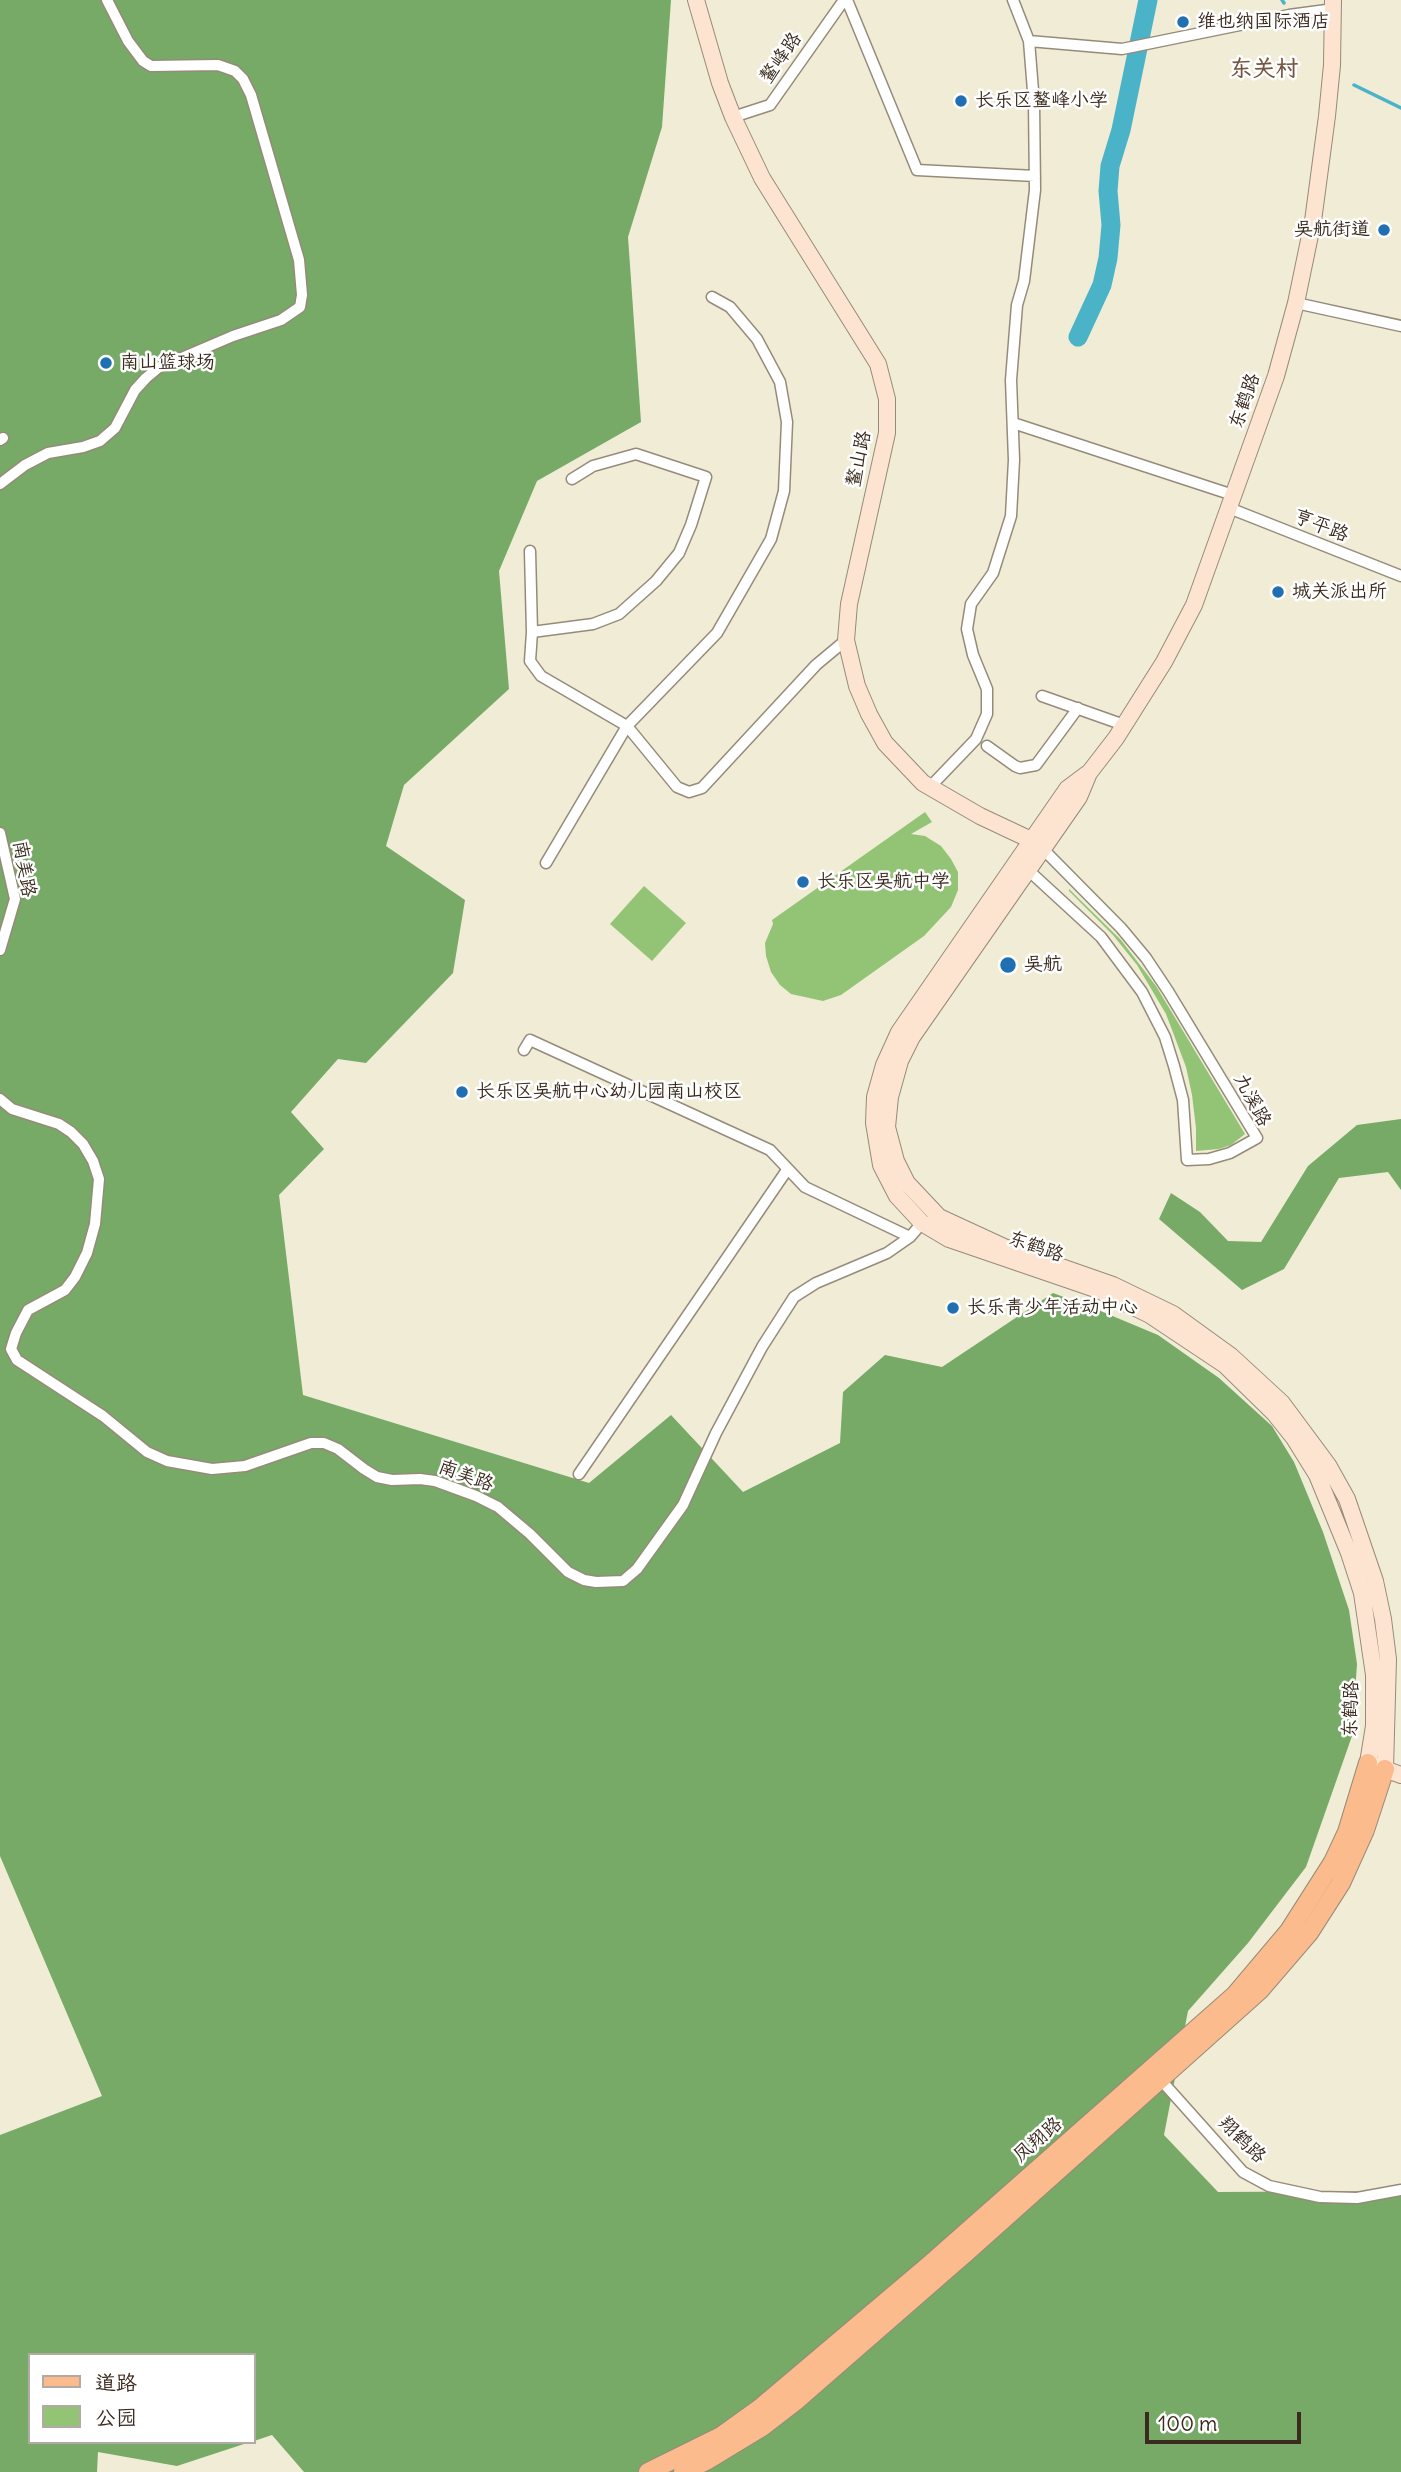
<!DOCTYPE html>
<meta charset="utf-8">
<style>
body{margin:0}
#map{position:relative;width:1401px;height:2472px;overflow:hidden;background:#f1ecd6;font-family:Delius,"LXGW WenKai TC",sans-serif}
canvas{display:block}
.legend{position:absolute;left:28px;top:2353px;width:228px;height:91px;box-sizing:border-box;background:#fff;border:2px solid #b1aaa5;margin:0;padding:9px 12px;list-style:none;font-size:21px;color:#3b2a1e}
.legend li{display:flex;align-items:center;gap:14px;height:35px}
.legend b{width:35px;border:2px solid #b1aaa5}
.scale{position:absolute;left:1145px;top:2412px;width:156px;height:32px;box-sizing:border-box;border:4px solid #3b2a1e;border-top:0;padding-left:9px;font-size:21px;line-height:24px;white-space:nowrap;color:#3b2a1e;-webkit-text-stroke:5px #fff;paint-order:stroke}
</style>
<div id="map">
<canvas width="1401" height="2472"></canvas>
<ul class="legend">
<li><b style="height:9px;background:#fbbb8d"></b>道路</li>
<li><b style="height:19px;background:#93c475"></b>公园</li>
</ul>
<div class="scale">100 m</div>
</div>
<script>
const context = document.querySelector('canvas').getContext('2d');
context.lineJoin = 'round';
function paint(path, color) {
  context.fillStyle = color;
  context.fill(path, 'evenodd');
}
function poly(rows) {
  const path = new Path2D();
  for (const r of rows) {
    path.moveTo(r[0], r[1]);
    for (let i = 2; i < r.length; i += 2) path.lineTo(r[i], r[i + 1]);
  }
  return path;
}
function strokePath(path, color, width, dash) {
  context.strokeStyle = color;
  context.lineWidth = width;
  context.lineCap = dash ? 'butt' : 'round';
  context.setLineDash(dash || []);
  context.stroke(path);
}
function write(font, color, halo, rows, align = 'center') {
  context.font = font + ' Delius,"LXGW WenKai TC",sans-serif';
  context.lineWidth = 5;
  context.setLineDash([]);
  context.textBaseline = 'middle';
  context.strokeStyle = halo;
  context.fillStyle = color;
  for (const [text, x, y, turn = 0] of rows) {
    context.save();
    context.translate(x, y);
    context.rotate((+turn || 0) * Math.PI / 180);
    context.textAlign = isNaN(turn) ? turn : align;
    if (halo) context.strokeText(text, 0, 0);
    context.fillText(text, 0, 0);
    context.restore();
  }
}
paint(poly([
 [925,812,932,822,911,834,925,836,941,846,951,859,958,872,958,890,951,907,924,936,841,995,823,1001,791,994,780,985,771,972,766,956,765,943,773,924,772,920],
 [644,886,686,923,652,961,610,924],
 [1069,889,1121,940,1156,986,1245,1134,1231,1145,1219,1149,1196,1151,1196,1128,1192,1095,1186,1067,1166,1014,1137,965,1113,935,1069,891]
]), '#93c475');
paint(poly([
 [0,0,671,0,662,127,628,237,641,422,537,481,499,571,509,689,404,785,386,846,465,900,453,973,366,1063,338,1059,291,1112,324,1149,279,1195,303,1395,589,1483,671,1415,743,1492,840,1443,843,1392,885,1355,942,1367,1053,1293,1091,1307,1158,1335,1219,1378,1272,1426,1294,1462,1323,1532,1349,1610,1357,1664,1352,1736,1306,1867,1248,1943,1188,2011,1164,2135,1218,2192,1401,2191,1401,2472,304,2472,272,2435,254,2441,254,2355,30,2355,30,2442,250,2442,177,2466,98,2452,97,2472,0,2472,0,2135,102,2096,0,1856],
 [1401,1119,1401,1190,1388,1172,1339,1178,1284,1269,1242,1290,1159,1219,1171,1193,1200,1212,1228,1241,1261,1242,1308,1166,1357,1125]
]), '#76aa66');
strokePath(poly([
 [1282,0,1284,3],
 [1354,85,1401,108]
]), '#4ab3c8', 3.5);
strokePath(poly([
 [1078,337,1102,285,1108,258,1111,225,1108,191,1110,166,1121,130,1148,0]
]), '#4ab3c8', 19);
const street = poly([
 [847,0,917,170,1035,176],
 [1013,0,1029,41,1122,49,1289,15,1334,9],
 [733,117,770,105,844,0],
 [1296,303,1401,326],
 [1013,423,1233,495],
 [0,440,3,438],
 [0,484,25,465,48,453,83,447,100,441,115,428,135,390,146,378,158,368,233,336,281,320,300,307,302,295,299,260,251,95,243,79,235,71,218,65,151,66,143,61,128,41,107,0],
 [1229,508,1401,576],
 [530,551,532,632,530,661,541,676,627,726,677,787,689,792,702,788,816,665,846,640],
 [532,632,593,624,619,614,656,581,679,553,691,525,706,477,636,454,593,466,572,479],
 [1042,696,1124,725],
 [987,746,1015,766,1020,768,1036,765,1078,708],
 [930,787,976,739,987,714,987,689,973,655,967,629,971,604,993,573,1011,516,1014,460,1011,380,1017,305,1024,281,1035,190,1034,103,1029,41],
 [0,833,15,899,0,950],
 [546,863,627,726,717,633,771,539,784,491,787,422,780,382,757,339,730,307,712,297],
 [1027,869,1101,937,1142,992,1165,1037,1174,1066,1183,1100,1187,1160,1209,1159,1230,1153,1257,1138,1168,991,1146,958,1121,928,1042,848],
 [524,1050,530,1040,770,1150,805,1187,910,1237],
 [0,1099,12,1109,59,1124,71,1132,83,1144,93,1161,99,1179,95,1224,87,1253,75,1277,65,1290,28,1310,16,1333,11,1349,17,1360,103,1416,147,1452,167,1461,212,1469,245,1466,311,1443,324,1443,338,1449,364,1469,377,1477,392,1480,420,1479,435,1481,476,1496,498,1507,530,1534,568,1572,584,1580,596,1582,623,1581,637,1569,683,1505,716,1433,762,1347,794,1297,816,1283,887,1253,910,1237,922,1223],
 [579,1474,787,1170],
 [1160,2079,1243,2172,1269,2186,1320,2197,1357,2198,1401,2190]
]);
const secondary = poly([
 [696,0,720,83,733,117,762,178,878,364,887,399,887,433,849,604,846,640,857,686,869,714,885,743,923,783,980,816,1031,840],
 [1333,0,1332,65,1327,116,1313,221,1296,303,1276,376,1194,605,1164,662,1116,738,1089,773,1079,797,912,1037,900,1061,890,1097,887,1127,896,1161,907,1183,939,1217,1004,1247,1113,1285,1173,1314,1231,1356,1282,1403,1328,1465,1347,1499,1375,1581,1383,1619,1388,1659,1385,1769],
 [1087,774,1067,789,899,1032,884,1065,875,1097,874,1123,881,1165,897,1196,922,1223,949,1239,1098,1290,1150,1315,1225,1365,1274,1413,1294,1438,1317,1475,1349,1553,1362,1593,1374,1675,1374,1726,1368,1763,1401,1775]
]);
const primary = poly([
 [648,2472,721,2436,760,2408,929,2265,1235,1995,1289,1931,1333,1862,1347,1832,1368,1763],
 [683,2472,706,2461,762,2427,797,2400,968,2251,1260,1990,1309,1933,1341,1883,1365,1830,1385,1769]
]);
strokePath(street, '#968b7a', 13);
strokePath(secondary, '#968b7a', 18);
strokePath(primary, '#968b7a', 20);
strokePath(street, '#fff', 10);
strokePath(secondary, '#fde4d1', 16);
strokePath(primary, '#fbbb8d', 18);
for (const [x, y, r, color] of [
 [1183,22,7,"#1f6fb2"],
 [961,101,7,"#1f6fb2"],
 [1384,230,7,"#1f6fb2"],
 [106,363,7,"#1f6fb2"],
 [1278,592,7,"#1f6fb2"],
 [803,882,7,"#1f6fb2"],
 [1008,965,9,"#1f6fb2"],
 [462,1092,7,"#1f6fb2"],
 [953,1308,7,"#1f6fb2"]
]) {
  const dot = new Path2D();
  dot.arc(x, y, r, 0, 2 * Math.PI);
  context.fillStyle = color;
  context.fill(dot);
  strokePath(dot, '#fff', 2.5);
}
write('19px', '#3b2a1e', '#fff', [
 ["维也纳国际酒店",1197,22],
 ["长乐区鳌峰小学",975,101],
 ["吴航街道",1370,230,"right"],
 ["南山篮球场",120,363],
 ["城关派出所",1292,592],
 ["长乐区吴航中学",817,882],
 ["吴航",1024,965],
 ["长乐区吴航中心幼儿园南山校区",476,1092],
 ["长乐青少年活动中心",967,1308]
], 'left');
write('19px', '#3b2a1e', '#fff', [
 ["鳌峰路",781,58,-55],
 ["东鹤路",1245,401,-71],
 ["鳌山路",859,459,-78],
 ["亨平路",1321,526,21],
 ["南美路",24,869,80],
 ["九溪路",1252,1100,62],
 ["东鹤路",1036,1247,19],
 ["南美路",466,1476,20],
 ["东鹤路",1351,1709,-88],
 ["凤翔路",1038,2140,-41],
 ["翔鹤路",1242,2140,44]
]);
write('bold 23px', '#765641', '#fff', [
 ["东关村",1264,69]
]);
</script>
